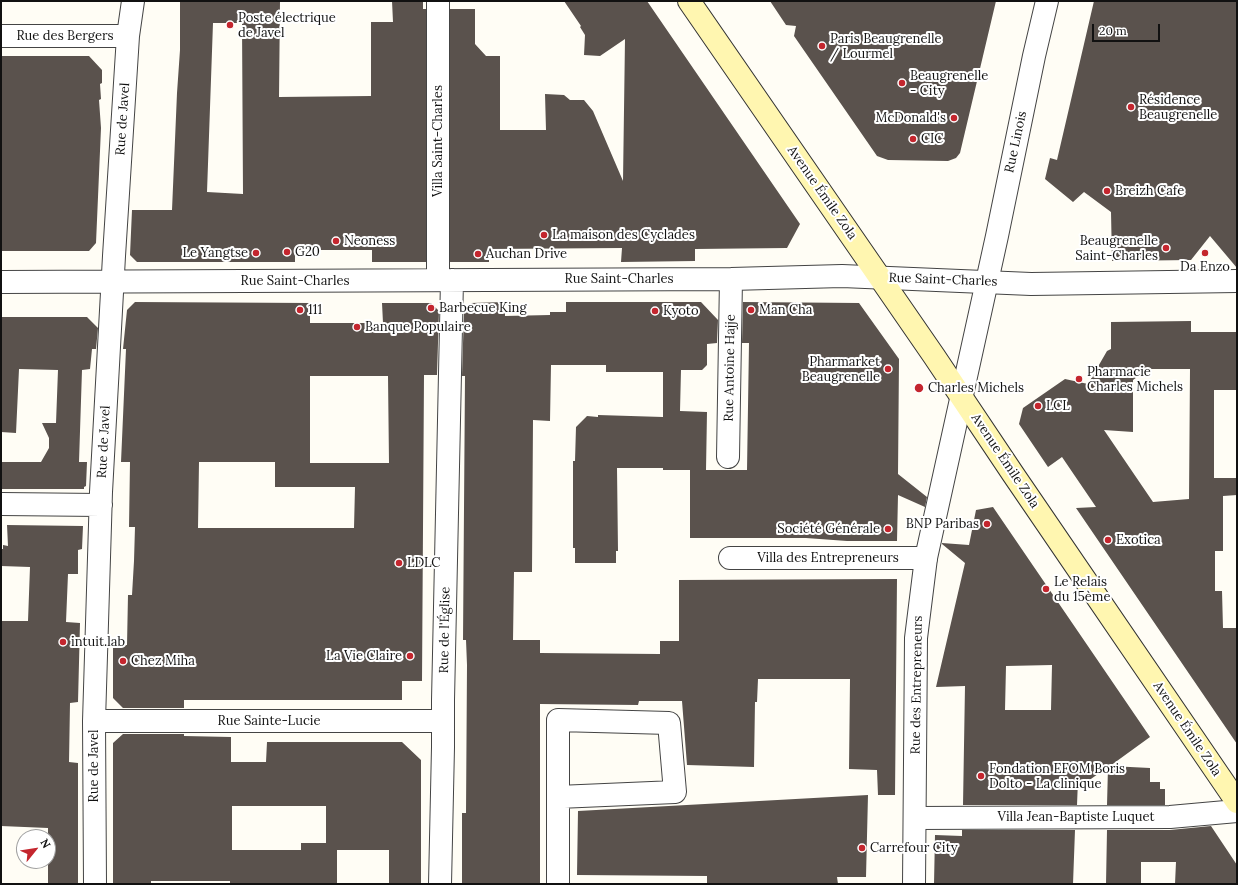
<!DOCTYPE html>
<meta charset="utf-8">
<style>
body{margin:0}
#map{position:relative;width:1238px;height:885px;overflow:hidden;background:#fffdf5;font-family:Lora,serif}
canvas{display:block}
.frame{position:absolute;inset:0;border:2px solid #111;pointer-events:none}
.north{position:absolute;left:16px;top:829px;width:40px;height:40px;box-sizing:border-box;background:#fff;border:1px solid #a0a0a0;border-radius:50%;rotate:60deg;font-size:11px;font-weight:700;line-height:16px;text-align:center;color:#111}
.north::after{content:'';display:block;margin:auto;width:14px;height:18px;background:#c4262e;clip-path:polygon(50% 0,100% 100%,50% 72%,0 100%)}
.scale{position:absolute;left:1092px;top:24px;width:68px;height:18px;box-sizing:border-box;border:2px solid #111;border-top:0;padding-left:5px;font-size:12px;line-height:14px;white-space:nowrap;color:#111;-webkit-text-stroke:3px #fff;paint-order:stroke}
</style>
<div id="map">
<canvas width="1238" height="885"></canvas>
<div class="frame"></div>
<div class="north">N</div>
<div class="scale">20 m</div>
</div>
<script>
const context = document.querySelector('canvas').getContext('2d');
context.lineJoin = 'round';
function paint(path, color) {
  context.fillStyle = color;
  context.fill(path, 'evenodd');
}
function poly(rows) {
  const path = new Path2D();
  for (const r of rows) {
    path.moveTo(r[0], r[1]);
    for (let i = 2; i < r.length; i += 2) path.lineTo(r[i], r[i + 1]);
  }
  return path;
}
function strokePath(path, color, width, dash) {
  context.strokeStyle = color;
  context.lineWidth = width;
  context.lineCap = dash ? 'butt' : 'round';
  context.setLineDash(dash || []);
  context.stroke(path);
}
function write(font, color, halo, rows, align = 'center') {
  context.font = font + ' Lora,serif';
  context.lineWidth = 4;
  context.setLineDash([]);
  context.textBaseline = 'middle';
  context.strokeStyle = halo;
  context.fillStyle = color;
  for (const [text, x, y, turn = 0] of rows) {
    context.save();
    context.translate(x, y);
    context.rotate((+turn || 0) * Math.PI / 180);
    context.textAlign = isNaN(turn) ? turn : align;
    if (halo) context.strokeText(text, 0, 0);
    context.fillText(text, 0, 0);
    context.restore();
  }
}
paint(poly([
 [180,1,280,1,279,97,371,96,371,22,393,22,392,1,423,1,423,9,426,9,426,262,372,262,372,250,295,250,295,262,137,262,130,255,132,210,172,210,177,93,180,50],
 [213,23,242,23,243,194,207,192],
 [564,1,647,1,800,224,787,248,695,249,695,261,621,262,622,248,489,249,489,262,450,262,450,9,475,9,475,44,486,56,500,56,500,130,546,130,545,94,564,95,570,100,584,100,593,111,623,181,625,39,600,56,584,55,585,35,580,27,581,26],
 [770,1,996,1,960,153,956,158,948,161,888,160,877,156,794,36,796,26,786,25],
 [1094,1,1236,1,1237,268,1210,236,1191,260,1112,261,1111,212,1084,192,1073,202,1045,179,1050,158,1057,160],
 [1,56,89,56,102,70,102,83,100,84,101,99,99,100,101,128,96,243,89,251,1,251],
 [135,302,310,303,310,323,383,323,382,303,431,303,439,311,437,375,424,375,422,681,402,681,402,700,184,700,184,708,123,708,113,698,113,646,127,645,128,595,132,595,134,561,135,527,129,527,130,462,121,462,126,349,123,349,127,310],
 [310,376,388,376,389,463,310,463],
 [199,462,275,462,275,487,355,487,354,528,198,528],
 [505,302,505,316,550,315,550,312,566,312,566,302,701,302,718,320,717,343,707,344,707,365,702,370,681,370,680,411,707,412,706,470,747,470,749,343,742,343,743,302,859,303,899,359,898,474,927,497,925,507,898,495,897,541,847,541,806,538,690,538,690,470,663,470,663,468,617,468,618,551,616,551,616,563,575,563,575,548,573,548,573,461,575,461,576,427,587,416,598,417,598,415,663,417,663,372,606,372,606,365,551,365,550,421,533,420,532,572,514,572,513,640,540,640,540,653,660,654,660,641,679,641,679,580,897,579,895,795,878,795,877,770,849,769,850,679,758,679,757,702,755,702,754,767,687,765,682,701,639,701,638,705,540,704,540,884,462,884,462,813,466,813,467,665,466,640,463,640,465,376,462,376,464,311,471,303],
 [1,317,87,317,98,328,96,349,92,349,90,369,82,370,79,462,87,462,86,486,84,487,84,489,1,489,1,462,41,462,49,448,49,438,42,423,56,423,58,370,19,369,16,433,1,432],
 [1191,321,1191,332,1237,332,1237,390,1214,390,1214,478,1237,478,1237,495,1223,496,1223,551,1215,551,1215,591,1222,591,1223,628,1237,628,1237,744,1076,508,1096,507,1062,457,1048,467,1019,424,1023,408,1065,379,1088,384,1107,351,1111,349,1111,322],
 [1148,369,1190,369,1189,499,1153,502,1104,430,1133,432,1133,380],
 [993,507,1150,737,1110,766,1150,768,1150,782,1160,782,1160,789,1165,789,1165,805,1107,805,1108,767,1088,781,1078,780,1077,805,963,805,965,686,936,687,965,563,942,544,942,543,969,545,976,510],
 [1052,665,1051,710,1005,710,1006,666],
 [7,525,83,526,82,549,78,550,78,574,68,574,66,622,80,623,78,702,70,703,69,762,78,763,78,884,48,884,48,828,1,826,1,621,28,621,30,567,1,566,1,549,3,549,3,545,8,546],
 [123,734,184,734,184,736,231,737,231,762,266,762,267,742,402,742,421,760,421,884,389,884,389,850,337,850,337,884,230,884,230,881,151,881,151,884,113,884,113,743],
 [232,806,326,806,326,843,301,843,301,850,232,850],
 [868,795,866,877,837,877,838,884,707,884,707,876,577,875,578,811],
 [1211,826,1237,865,1237,884,1175,884,1176,862,1141,862,1141,884,1106,884,1107,830,1170,830],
 [962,830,1075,830,1073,884,934,884,935,835,962,836]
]), '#5a524d');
const minor = poly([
 [1,36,128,36],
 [438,280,438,1],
 [1,282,731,279,842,276,1031,284,1237,281],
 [728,457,731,279],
 [1,504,101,505],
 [730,558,926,558],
 [94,721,443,721],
 [915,818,1170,817,1237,811],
 [95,884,94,721,101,492,114,256,128,36,133,1],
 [440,884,443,747,443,700,452,280],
 [558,884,558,720,669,723,675,792,558,797]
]);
const tertiary = poly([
 [914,884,916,638,926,558,997,236,1034,56,1047,1]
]);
const secondary = poly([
 [689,1,934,356,1013,474,1237,802]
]);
strokePath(minor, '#444', 24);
strokePath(tertiary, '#444', 24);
strokePath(secondary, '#333', 24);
strokePath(minor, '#fff', 22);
strokePath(tertiary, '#fff', 22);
strokePath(secondary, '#fff6b0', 22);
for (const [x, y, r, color] of [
 [230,25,4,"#c4262e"],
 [822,46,4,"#c4262e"],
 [902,83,4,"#c4262e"],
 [1131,107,4,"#c4262e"],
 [954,118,4,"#c4262e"],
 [913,139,4,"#c4262e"],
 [1107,191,4,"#c4262e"],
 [544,235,4,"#c4262e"],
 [336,241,4,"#c4262e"],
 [1166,248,4,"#c4262e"],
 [287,252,4,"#c4262e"],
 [256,253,4,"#c4262e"],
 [1205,253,4,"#c4262e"],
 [478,254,4,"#c4262e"],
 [431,308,4,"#c4262e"],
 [300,310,4,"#c4262e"],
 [751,310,4,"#c4262e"],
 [655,311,4,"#c4262e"],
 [357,327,4,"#c4262e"],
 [888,369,4,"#c4262e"],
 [1079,379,4,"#c4262e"],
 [919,388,5,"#c4262e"],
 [1038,406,4,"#c4262e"],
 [987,524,4,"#c4262e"],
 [888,529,4,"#c4262e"],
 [1108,540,4,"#c4262e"],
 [399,563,4,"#c4262e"],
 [1046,589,4,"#c4262e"],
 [63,642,4,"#c4262e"],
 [410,656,4,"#c4262e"],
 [123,661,4,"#c4262e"],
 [981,776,4,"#c4262e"],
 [862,848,4,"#c4262e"]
]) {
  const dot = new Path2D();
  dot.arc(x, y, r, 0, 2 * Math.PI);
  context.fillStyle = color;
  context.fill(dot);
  strokePath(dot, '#fff', 1.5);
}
write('13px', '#111', '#fff', [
 ["Poste électrique",238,18],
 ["de Javel",238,33],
 ["Paris Beaugrenelle",830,39],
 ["/ Lourmel",830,54],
 ["Beaugrenelle",910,76],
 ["- City",910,91],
 ["Résidence",1139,100],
 ["Beaugrenelle",1139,115],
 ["McDonald's",946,118,"right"],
 ["CIC",921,139],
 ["Breizh Cafe",1115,191],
 ["La maison des Cyclades",552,235],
 ["Neoness",344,241],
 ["Beaugrenelle",1158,241,"right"],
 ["Saint-Charles",1158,256,"right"],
 ["G20",295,252],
 ["Le Yangtse",248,253,"right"],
 ["Auchan Drive",486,254],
 ["Da Enzo",1205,267,"center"],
 ["Barbecue King",439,308],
 ["111",308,310],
 ["Man Cha",759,310],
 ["Kyoto",663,311],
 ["Banque Populaire",365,327],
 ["Pharmarket",880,362,"right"],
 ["Beaugrenelle",880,377,"right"],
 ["Pharmacie",1087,372],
 ["Charles Michels",1087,387],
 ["Charles Michels",928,388],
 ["LCL",1046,406],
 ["BNP Paribas",979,524,"right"],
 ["Société Générale",880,529,"right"],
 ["Exotica",1116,540],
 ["LDLC",407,563],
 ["Le Relais",1054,582],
 ["du 15ème",1054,597],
 ["intuit.lab",71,642],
 ["La Vie Claire",402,656,"right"],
 ["Chez Miha",131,661],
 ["Fondation EFOM Boris",989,769],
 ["Dolto - La clinique",989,784],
 ["Carrefour City",870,848]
], 'left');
write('13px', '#111', '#fff', [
 ["Rue des Bergers",65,36],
 ["Rue de Javel",123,119,-86],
 ["Villa Saint-Charles",438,141,-90],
 ["Rue Linois",1016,142,-78],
 ["Avenue Émile Zola",822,193,55],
 ["Rue Saint-Charles",619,279],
 ["Rue Saint-Charles",943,280,2],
 ["Rue Saint-Charles",295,281],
 ["Rue Antoine Hajje",730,368,-89],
 ["Rue de Javel",104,442,-87],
 ["Avenue Émile Zola",1005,461,56],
 ["Villa des Entrepreneurs",828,558],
 ["Rue de l'Église",445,630,-89],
 ["Rue des Entrepreneurs",917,685,-89],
 ["Rue Sainte-Lucie",269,721],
 ["Avenue Émile Zola",1187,729,56],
 ["Rue de Javel",94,766,-90],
 ["Villa Jean-Baptiste Luquet",1076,817]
]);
</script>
